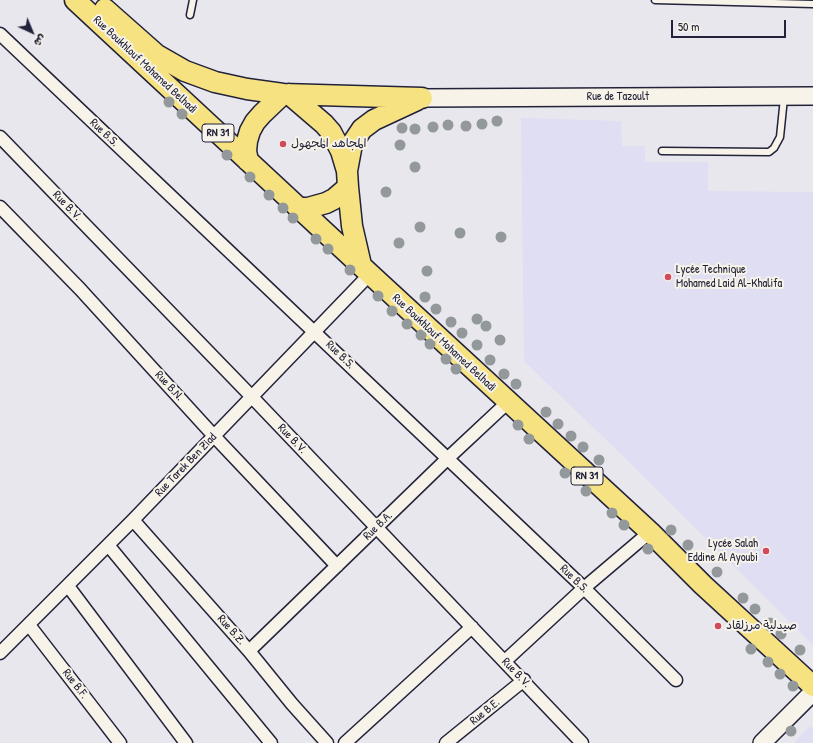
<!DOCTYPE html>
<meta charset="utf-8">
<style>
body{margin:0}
#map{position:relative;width:813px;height:743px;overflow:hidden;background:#e9e7ee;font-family:"Patrick Hand","Playpen Sans Arabic",sans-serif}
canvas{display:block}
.north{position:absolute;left:12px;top:12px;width:40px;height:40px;-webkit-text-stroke:3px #f7f3e8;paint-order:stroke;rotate:136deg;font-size:11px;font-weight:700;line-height:16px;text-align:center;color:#22223b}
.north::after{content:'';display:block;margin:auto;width:14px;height:18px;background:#22223b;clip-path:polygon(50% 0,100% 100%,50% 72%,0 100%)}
.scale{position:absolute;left:671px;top:20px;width:115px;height:18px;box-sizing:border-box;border:2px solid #22223b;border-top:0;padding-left:5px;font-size:12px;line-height:14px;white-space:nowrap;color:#22223b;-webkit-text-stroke:3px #f7f3e8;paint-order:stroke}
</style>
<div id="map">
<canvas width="813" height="743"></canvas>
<div class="north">ش</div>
<div class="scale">50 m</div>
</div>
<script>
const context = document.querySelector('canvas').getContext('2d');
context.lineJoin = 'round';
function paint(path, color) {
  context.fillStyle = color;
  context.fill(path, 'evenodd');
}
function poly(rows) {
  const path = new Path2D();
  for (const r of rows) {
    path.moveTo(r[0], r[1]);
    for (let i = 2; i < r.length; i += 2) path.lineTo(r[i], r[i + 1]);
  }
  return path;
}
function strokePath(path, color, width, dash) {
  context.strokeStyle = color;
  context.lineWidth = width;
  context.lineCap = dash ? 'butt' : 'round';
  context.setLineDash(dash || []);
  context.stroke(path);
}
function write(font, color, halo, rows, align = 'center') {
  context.font = font + ' "Patrick Hand","Playpen Sans Arabic",sans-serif';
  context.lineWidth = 4;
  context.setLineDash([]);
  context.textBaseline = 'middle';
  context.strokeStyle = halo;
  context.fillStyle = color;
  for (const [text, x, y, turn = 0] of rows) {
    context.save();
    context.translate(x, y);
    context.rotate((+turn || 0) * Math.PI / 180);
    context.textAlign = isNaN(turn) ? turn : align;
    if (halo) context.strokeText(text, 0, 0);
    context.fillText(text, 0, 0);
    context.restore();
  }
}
paint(poly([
 [521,118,621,121,622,146,645,146,645,162,708,162,708,191,813,192,813,645,624,457,524,361],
 [810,726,813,729,813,743,794,743]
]), '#dfdef2');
const lane = poly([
 [655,0,813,4],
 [190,15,193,0],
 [662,151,769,152,774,148,780,137,784,98]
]);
const street = poly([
 [0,34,584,588,676,680],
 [0,137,252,397,582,743],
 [0,207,80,289,214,436,337,566],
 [133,520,249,651,292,704,327,743],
 [108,545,271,743],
 [68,586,186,743],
 [29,625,120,743],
 [249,651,447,459,508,402],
 [0,653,133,520,370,274],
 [505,661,584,588,650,532],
 [345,743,472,627],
 [446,743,524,680]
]);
const secondary = poly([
 [422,98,813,96],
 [762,743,813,692]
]);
const primary = poly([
 [75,0,370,274,650,532,703,585,813,686],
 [105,9,157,55,185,71,215,82,247,89,283,94,422,98],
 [289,94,324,124,331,132,341,151,347,171],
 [248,161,246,151,247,141,250,131,255,122,262,114,283,94],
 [298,208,308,208,326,203,334,199,348,187],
 [361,265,352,226,348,187,347,171,352,144,362,129,374,120,417,100]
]);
strokePath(lane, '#22223b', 9);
strokePath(street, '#22223b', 15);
strokePath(secondary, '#22223b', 20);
strokePath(primary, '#22223b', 23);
strokePath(lane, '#f7f3e8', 6);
strokePath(street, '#f7f3e8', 12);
strokePath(secondary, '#f7f3e8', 17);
strokePath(primary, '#f6e281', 20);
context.fillStyle = '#93999a';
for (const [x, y] of [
 [169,102],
 [182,114],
 [497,121],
 [482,124],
 [448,125],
 [466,126],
 [433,127],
 [402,128],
 [415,129],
 [400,145],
 [227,155],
 [415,167],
 [250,177],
 [386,192],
 [269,195],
 [283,208],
 [293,218],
 [420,227],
 [460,233],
 [501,237],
 [316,239],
 [399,243],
 [328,249],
 [350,270],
 [427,271],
 [378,296],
 [425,297],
 [436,309],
 [392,311],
 [477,319],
 [451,322],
 [407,324],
 [486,326],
 [462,333],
 [421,335],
 [500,340],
 [430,344],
 [477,345],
 [446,359],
 [490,360],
 [456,369],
 [504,374],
 [516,384],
 [546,412],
 [558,424],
 [518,425],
 [571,436],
 [529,439],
 [583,447],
 [599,460],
 [565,473],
 [586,491],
 [612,513],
 [624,525],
 [671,530],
 [688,545],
 [648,549],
 [717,572],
 [743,598],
 [755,609],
 [770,623],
 [781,634],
 [751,649],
 [800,650],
 [768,662],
 [780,674],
 [793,686],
 [791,731]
]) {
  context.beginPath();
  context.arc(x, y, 5.5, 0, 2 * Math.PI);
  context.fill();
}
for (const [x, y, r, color] of [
 [283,144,4,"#d1495b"],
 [668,277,4,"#d1495b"],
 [766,551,4,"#d1495b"],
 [718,626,4,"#d1495b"]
]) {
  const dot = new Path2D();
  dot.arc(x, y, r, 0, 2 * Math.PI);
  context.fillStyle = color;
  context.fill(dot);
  strokePath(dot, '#f7f3e8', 1.5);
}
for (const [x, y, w] of [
 [218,133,32],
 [587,476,32]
]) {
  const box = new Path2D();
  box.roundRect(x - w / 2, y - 9, w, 18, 3);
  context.fillStyle = '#f7f3e8';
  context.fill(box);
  strokePath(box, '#22223b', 1);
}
write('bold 11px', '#22223b', null, [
 ["RN 31",218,133],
 ["RN 31",587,476]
]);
write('12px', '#22223b', '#f7f3e8', [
 ["Rue Boukhlouf Mohamed Belhadi",145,65,43],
 ["Rue de Tazoult",618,97],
 ["Rue B.S.",104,133,43],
 ["Rue B.V.",67,206,46],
 ["Rue Boukhlouf Mohamed Belhadi",444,343,43],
 ["Rue B.S.",340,355,44],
 ["Rue B.N.",169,386,47],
 ["Rue B.V.",292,439,46],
 ["Rue Tarek Ben Ziad",186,465,-46],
 ["Rue B.A.",378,526,-44],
 ["Rue B.S.",574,579,44],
 ["Rue B.Z.",231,630,48],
 ["Rue B.V.",516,673,46],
 ["Rue B.F.",75,684,52],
 ["Rue B.E.",485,712,-39]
]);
write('12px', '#22223b', '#f7f3e8', [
 ["المجاهد المجهول",291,144],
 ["Lycée Technique",676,270],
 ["Mohamed Laid Al-Khalifa",676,284],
 ["Lycée Salah",758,544,"right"],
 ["Eddine Al Ayoubi",758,558,"right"],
 ["صيدلية مرزلقاد",726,626]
], 'left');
</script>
